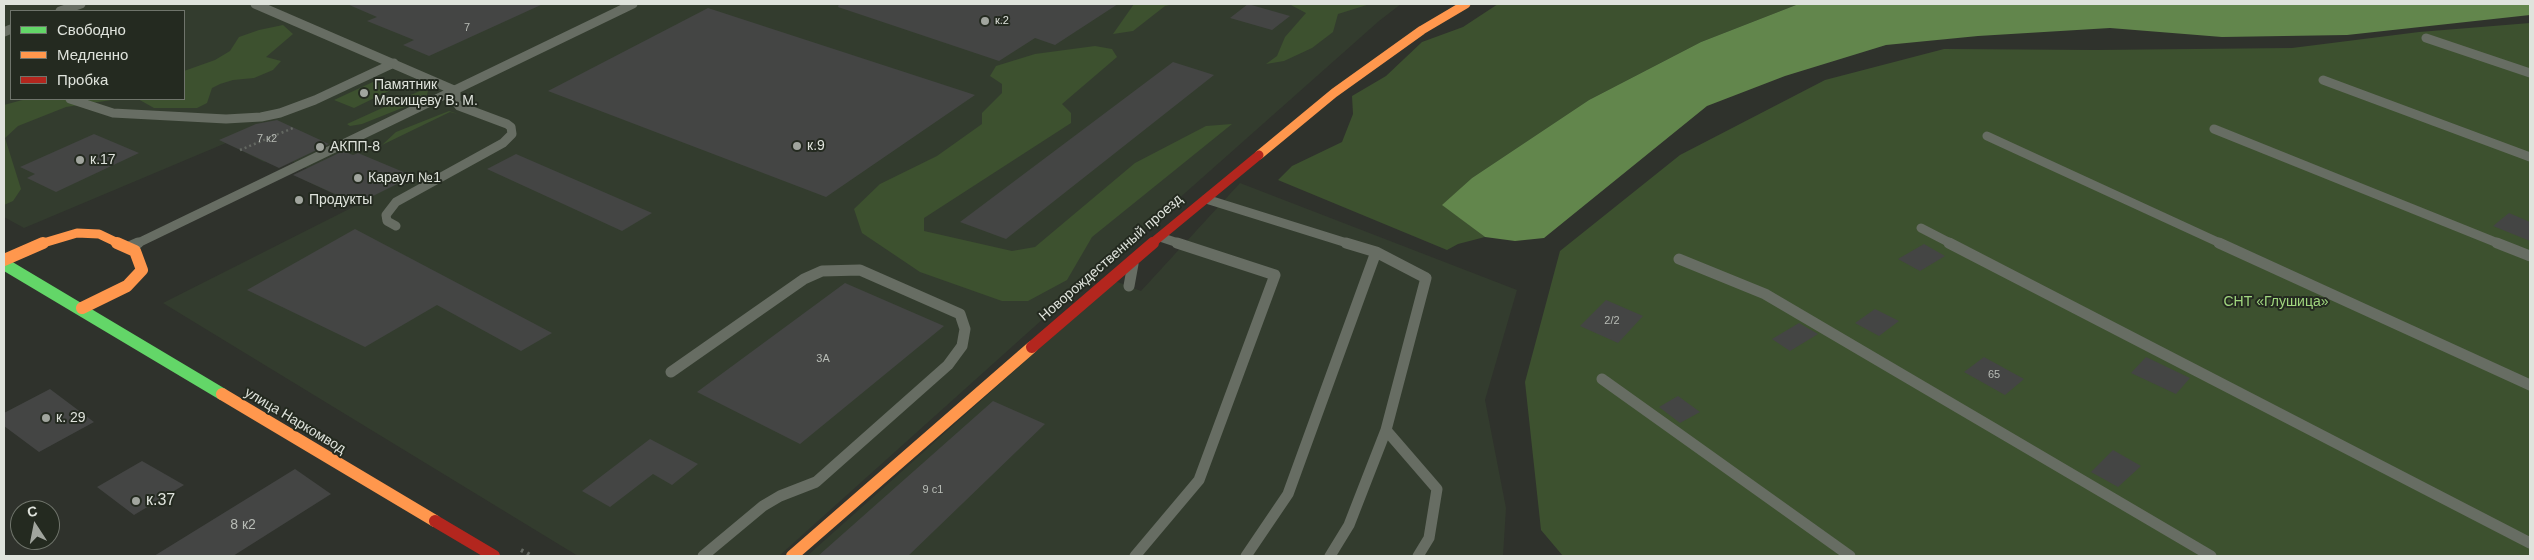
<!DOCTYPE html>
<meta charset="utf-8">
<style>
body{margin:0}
#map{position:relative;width:2534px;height:560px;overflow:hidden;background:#2f322c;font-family:Arial,sans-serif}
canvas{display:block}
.frame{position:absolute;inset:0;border:5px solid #dfe3dc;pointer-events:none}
.legend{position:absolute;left:10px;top:10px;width:175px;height:90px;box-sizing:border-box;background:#242a20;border:1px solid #6f746b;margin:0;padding:6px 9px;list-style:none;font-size:15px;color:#dfe3dc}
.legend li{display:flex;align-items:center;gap:10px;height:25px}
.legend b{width:25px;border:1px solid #6f746b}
.north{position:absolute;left:10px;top:500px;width:50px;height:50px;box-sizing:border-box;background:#242a20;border:1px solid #6f746b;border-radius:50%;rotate:349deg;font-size:14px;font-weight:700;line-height:20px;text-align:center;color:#dfe3dc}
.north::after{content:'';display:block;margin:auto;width:18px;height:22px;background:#a1a59e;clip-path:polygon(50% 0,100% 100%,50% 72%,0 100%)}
</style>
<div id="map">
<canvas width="2534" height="560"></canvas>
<div class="frame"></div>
<ul class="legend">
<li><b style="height:6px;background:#63d668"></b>Свободно</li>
<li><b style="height:6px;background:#ff974d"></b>Медленно</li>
<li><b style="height:6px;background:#b3261e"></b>Пробка</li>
</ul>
<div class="north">С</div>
</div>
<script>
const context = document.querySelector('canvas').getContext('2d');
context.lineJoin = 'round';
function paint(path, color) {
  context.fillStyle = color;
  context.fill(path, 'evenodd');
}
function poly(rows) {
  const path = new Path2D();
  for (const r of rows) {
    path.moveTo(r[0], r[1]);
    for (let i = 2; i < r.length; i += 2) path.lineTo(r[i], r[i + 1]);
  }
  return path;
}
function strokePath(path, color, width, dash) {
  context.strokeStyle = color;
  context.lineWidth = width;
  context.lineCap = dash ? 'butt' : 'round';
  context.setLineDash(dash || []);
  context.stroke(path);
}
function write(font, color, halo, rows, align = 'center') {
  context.font = font + ' Arial,sans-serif';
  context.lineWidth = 4;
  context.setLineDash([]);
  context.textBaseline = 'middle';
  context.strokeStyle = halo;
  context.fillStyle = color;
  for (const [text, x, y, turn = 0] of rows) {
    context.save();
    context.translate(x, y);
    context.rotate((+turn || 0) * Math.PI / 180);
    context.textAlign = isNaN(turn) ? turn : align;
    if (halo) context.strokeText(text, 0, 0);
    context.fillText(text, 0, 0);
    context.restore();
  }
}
paint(poly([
 [4,4,1401,4,1379,21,1034,327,779,556,578,556,163,303,357,205,304,180,316,173,279,155,264,162,226,143,24,228,4,217],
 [11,11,184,11,184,99,11,99],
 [1240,183,1517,290,1485,400,1506,508,1503,556,807,556,1115,281,1141,291]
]), '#333c2e');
paint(poly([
 [1134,4,1174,4,1165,6,1133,31,1113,34],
 [1289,4,1370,4,1338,14,1333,32,1312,48,1284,61,1266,64,1277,56,1285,37,1306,13],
 [1498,4,1806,4,1796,5,1701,42,1589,100,1472,178,1443,205,1485,237,1458,244,1447,250,1278,180,1292,166,1342,142,1353,114,1352,96,1386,76,1422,42,1463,27],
 [2530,23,2530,556,1563,556,1541,530,1525,382,1560,251,1680,155,1825,80,1944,49,2096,50,2292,48,2419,32],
 [283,25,293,34,266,57,281,61,273,70,254,78,233,80,220,84,212,88,207,103,197,108,154,108,138,99,120,99,184,99,184,71,215,60,230,51,239,37,259,30],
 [1095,46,1112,49,1117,57,1062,104,1071,113,1071,123,924,218,924,231,1012,251,1035,247,1135,163,1206,126,1232,124,1092,237,1067,280,1028,301,1002,301,920,272,862,233,854,209,880,184,937,156,982,124,982,113,1002,93,1002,84,990,76,996,66,1035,54],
 [375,81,395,88,354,108,334,100],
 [424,89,428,91,427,95,412,104,362,124,350,126,347,124],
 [26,99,118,99,66,107,18,126,5,138,21,189,13,201,4,205,4,105],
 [449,111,458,114,450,112,382,145,396,132]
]), '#3d512f');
paint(poly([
 [1806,4,2530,4,2530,15,2347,35,2222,37,2110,28,1978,36,1886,45,1785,76,1707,106,1544,238,1515,241,1485,237,1442,205,1472,178,1589,100,1701,42,1796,5]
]), '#62864c');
paint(poly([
 [347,4,543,4,429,56,403,45,414,40,367,21,377,17],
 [839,4,1118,4,1055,45,1035,38,999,61,838,7],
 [1248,4,1290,16,1272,30,1230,18],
 [708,8,975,95,826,197,548,91],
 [1173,62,1214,75,1006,239,960,222],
 [277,120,329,144,279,168,219,140,256,124],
 [94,134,139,153,56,192,27,178,35,174,20,167],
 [343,151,353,155,358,153,413,176,357,204,293,175],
 [516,154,652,213,622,231,487,169],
 [2509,213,2530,222,2530,241,2493,226],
 [355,229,552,333,521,351,437,305,365,347,247,290],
 [1924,244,1945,256,1920,271,1898,259],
 [845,283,944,326,800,444,697,392],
 [1606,300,1643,316,1618,343,1580,326],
 [1875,309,1899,321,1879,336,1855,323],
 [1799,323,1818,334,1790,351,1772,339],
 [1984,357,2024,379,2005,395,1964,372],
 [2146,357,2190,378,2176,394,2131,373],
 [50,389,94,422,39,452,4,426,4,413],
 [1678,396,1700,412,1680,423,1659,407],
 [993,401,1045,424,908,556,818,556],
 [650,439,698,464,672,485,653,474,610,507,582,491],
 [2113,450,2141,466,2118,487,2091,472],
 [142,461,184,485,134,515,97,487],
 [295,469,331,494,233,556,154,556]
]), '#444544');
strokePath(poly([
 [240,150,293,128]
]), '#646862', 2.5, [2, 3]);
strokePath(poly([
 [521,550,532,556]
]), '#646862', 4, [2.5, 4.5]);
strokePath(poly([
 [255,4,456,91],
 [60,11,81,4],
 [4,32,11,29],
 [2426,38,2530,73],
 [2323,80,2530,157],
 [70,99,113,113,226,119,261,117,280,113,315,100,394,63],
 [2214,129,2500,244],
 [1987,136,2222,244],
 [1206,199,1350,244],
 [396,226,387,221,386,215,396,202,503,143,512,134,511,127,507,124,459,106,456,102,456,91],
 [1921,228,1952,244],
 [1160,237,1181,244],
 [136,244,633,4]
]), '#676d63', 9);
strokePath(poly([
 [1949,243,2530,543],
 [2219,243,2530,385],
 [2497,243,2530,256],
 [129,247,138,243],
 [1376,252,1426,278,1386,430,1437,489,1429,538,1418,556],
 [1679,259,1765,294,2211,556],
 [1129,286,1133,264],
 [671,372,804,279,822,271,860,270,960,314,965,329,962,346,948,365,816,482,780,496,763,506,703,556],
 [1602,379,1850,556],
 [1135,556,1199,480,1275,275,1177,243],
 [1246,556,1288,494,1376,252,1346,243],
 [1330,556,1349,525,1386,430]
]), '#676d63', 11);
strokePath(poly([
 [4,264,222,394]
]), '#63d668', 12);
strokePath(poly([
 [1259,155,1334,93,1422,30,1466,4],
 [40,244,77,233,99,234,120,244]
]), '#ff974d', 9);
strokePath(poly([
 [4,260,43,243],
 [82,308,127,286,142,270,135,251,117,243],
 [222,394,435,521],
 [792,556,1032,347]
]), '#ff974d', 12);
strokePath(poly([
 [1151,244,1259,155]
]), '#b3261e', 9);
strokePath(poly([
 [1032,347,1153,243],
 [435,521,494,556]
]), '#b3261e', 12);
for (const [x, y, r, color] of [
 [985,21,5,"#a1a59e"],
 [364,93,5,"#a1a59e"],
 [797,146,5,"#a1a59e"],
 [320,147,5,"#a1a59e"],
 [80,160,5,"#a1a59e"],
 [358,178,5,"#a1a59e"],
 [299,200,5,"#a1a59e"],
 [46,418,5,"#a1a59e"],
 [136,501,5,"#a1a59e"]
]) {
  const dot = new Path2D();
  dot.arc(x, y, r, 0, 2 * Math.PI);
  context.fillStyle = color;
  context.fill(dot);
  strokePath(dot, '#242a20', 2);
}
write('11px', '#dfe3dc', '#242a20', [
 ["к.2",995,21]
], 'left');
write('11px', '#b8bcb6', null, [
 ["7",467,28],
 ["7 к2",267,139],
 ["2/2",1612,321],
 ["3А",823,359],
 ["65",1994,375],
 ["9 с1",933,490]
]);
write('14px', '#dfe3dc', '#242a20', [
 ["Памятник",374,85],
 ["Мясищеву В. М.",374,101],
 ["к.9",807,146],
 ["АКПП-8",330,147],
 ["к.17",90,160],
 ["Караул №1",368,178],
 ["Продукты",309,200],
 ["к. 29",56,418]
], 'left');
write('14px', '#dfe3dc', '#242a20', [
 ["Новорождественный проезд",1111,258,-41],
 ["улица Наркомвод",295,421,31]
]);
write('14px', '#a1d77f', '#242a20', [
 ["СНТ «Глушица»",2276,302]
]);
write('14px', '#b8bcb6', null, [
 ["8 к2",243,525]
]);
write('16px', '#dfe3dc', '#242a20', [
 ["к.37",146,501]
], 'left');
</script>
